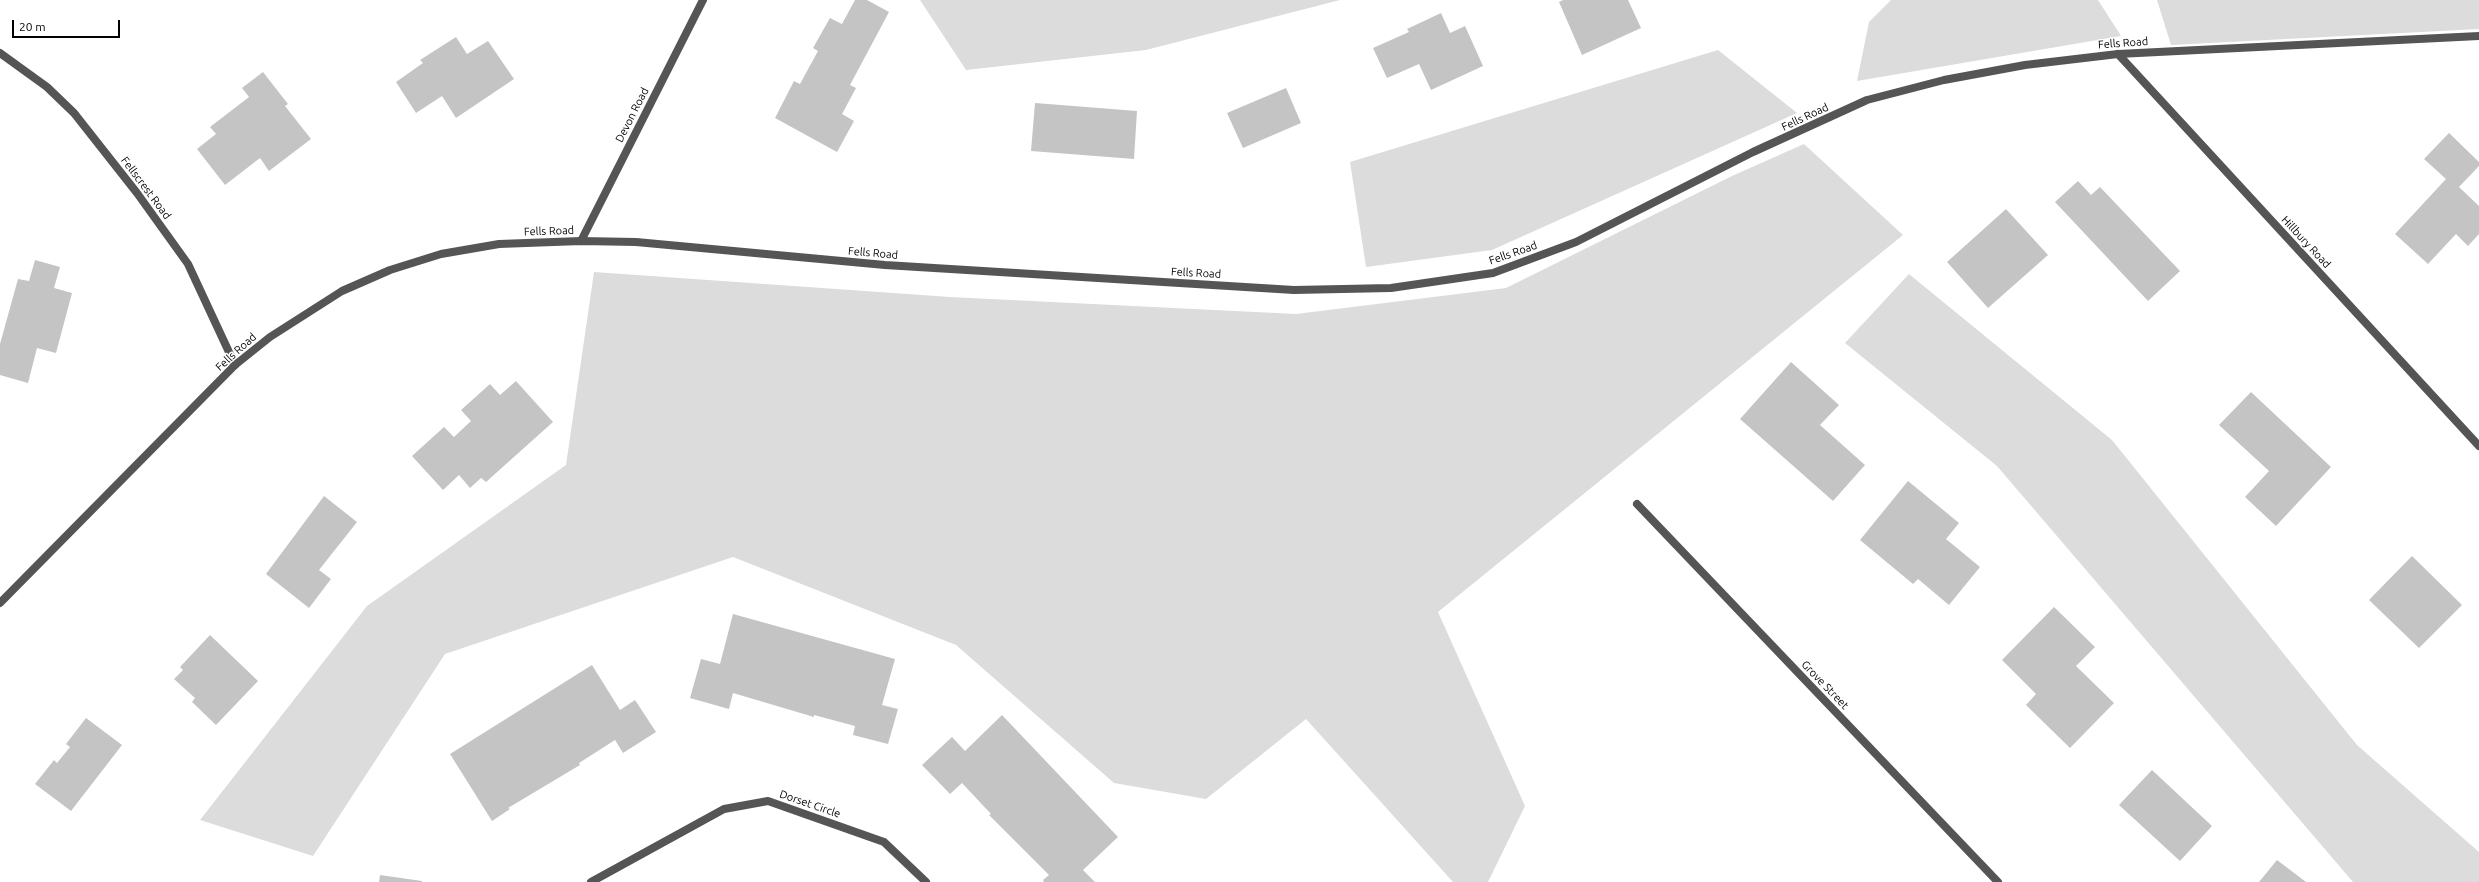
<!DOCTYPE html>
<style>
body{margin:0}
#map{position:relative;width:2479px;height:882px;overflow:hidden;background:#fff;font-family:Ubuntu,sans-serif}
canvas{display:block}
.scale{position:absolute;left:12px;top:20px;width:108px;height:18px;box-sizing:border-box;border:2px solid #000;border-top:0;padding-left:5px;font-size:12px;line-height:14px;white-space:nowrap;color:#000;-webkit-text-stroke:3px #fff;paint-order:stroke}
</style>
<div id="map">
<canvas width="2479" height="882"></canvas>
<div class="scale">20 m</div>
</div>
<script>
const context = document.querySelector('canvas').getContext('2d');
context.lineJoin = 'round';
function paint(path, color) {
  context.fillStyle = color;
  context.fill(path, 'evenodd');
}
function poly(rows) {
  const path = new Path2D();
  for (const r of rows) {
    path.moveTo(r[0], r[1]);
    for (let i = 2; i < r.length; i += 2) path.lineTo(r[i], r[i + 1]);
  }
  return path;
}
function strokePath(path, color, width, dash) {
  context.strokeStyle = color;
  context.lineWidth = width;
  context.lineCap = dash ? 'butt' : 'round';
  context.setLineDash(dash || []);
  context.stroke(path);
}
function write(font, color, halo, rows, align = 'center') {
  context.font = font + ' Ubuntu,sans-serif';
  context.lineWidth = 3;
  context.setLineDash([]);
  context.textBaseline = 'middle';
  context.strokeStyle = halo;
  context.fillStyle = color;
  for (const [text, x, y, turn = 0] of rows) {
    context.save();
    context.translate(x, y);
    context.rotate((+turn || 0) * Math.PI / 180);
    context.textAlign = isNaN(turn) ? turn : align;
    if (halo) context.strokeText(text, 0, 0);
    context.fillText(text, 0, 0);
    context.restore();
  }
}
paint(poly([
 [920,0,1340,0,1146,50,966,70],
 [1891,0,2098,0,2121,36,1857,81,1869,22],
 [2157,0,2479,0,2479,29,2171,45],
 [1718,50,1797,113,1492,250,1366,267,1350,162],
 [1804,144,1903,235,1438,612,1525,806,1488,882,1453,882,1306,719,1206,799,1114,783,956,645,733,557,445,654,313,856,200,820,367,606,566,465,594,272,950,297,1296,314,1506,288,1732,176],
 [1909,274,2112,440,2357,745,2479,852,2479,882,2353,882,1997,466,1845,343]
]), '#dcdcdc');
paint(poly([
 [855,0,867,0,889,12,850,85,856,88,842,114,854,121,837,152,775,118,794,81,800,84,818,51,813,48,830,18,842,24],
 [1563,0,1628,0,1641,28,1582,55,1559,2],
 [1441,13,1450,33,1465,26,1483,66,1431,90,1419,64,1387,78,1373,48,1409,32,1407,29],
 [456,37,467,54,488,41,514,79,456,118,442,96,416,113,396,82,423,63,420,60],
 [263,72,288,104,285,106,311,139,269,171,260,158,225,185,197,149,216,134,210,127,249,97,242,88],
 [1286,88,1301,123,1243,148,1227,113],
 [1035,103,1137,111,1134,159,1031,151],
 [2449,133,2479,162,2479,166,2459,187,2479,206,2479,234,2468,246,2456,234,2428,264,2395,234,2446,179,2424,159],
 [2078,181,2091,195,2100,187,2180,271,2148,301,2055,202],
 [2006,209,2048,255,1988,308,1947,262],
 [35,260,60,267,54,288,72,293,56,353,37,348,28,383,0,375,0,344,18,279,29,281],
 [1791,362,1839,405,1820,425,1865,465,1833,501,1740,419],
 [516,381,553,422,486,482,481,478,470,488,459,475,443,490,412,456,444,427,454,437,471,421,461,410,490,384,500,395],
 [2251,392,2331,467,2276,526,2245,497,2269,471,2219,425],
 [1908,481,1959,523,1946,539,1980,567,1949,605,1918,579,1913,584,1860,540],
 [324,496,357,522,319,570,331,579,309,608,266,574],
 [2412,556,2462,605,2419,648,2369,600],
 [2054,607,2095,647,2076,666,2114,703,2070,748,2026,705,2036,694,2002,660],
 [733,614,895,659,882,705,898,709,888,744,853,735,855,726,814,715,814,717,733,693,729,709,690,698,701,659,720,664],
 [210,635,258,681,216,725,192,702,195,698,174,679,183,670,180,667],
 [592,665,620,710,635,700,656,732,623,753,615,740,579,763,580,765,508,808,510,809,492,821,450,754],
 [1002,715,1118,837,1083,870,1095,882,1044,882,1043,880,1049,875,989,815,991,814,962,783,950,794,922,765,952,737,965,751],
 [86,718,122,745,71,811,35,784,54,760,57,763,70,747,66,744],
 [2152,770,2212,826,2180,861,2119,805],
 [2277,860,2306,882,2259,882],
 [380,875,422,881,422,882,379,882]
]), '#c4c4c4');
strokePath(poly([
 [0,53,47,87,74,113,137,193,188,264,235,365],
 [2118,54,2479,446],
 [581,241,703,0],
 [1637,504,1998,882],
 [591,882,724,809,768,801,884,842,926,882]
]), '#555', 8);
strokePath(poly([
 [0,603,235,365,270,337,342,291,390,270,441,254,499,244,581,241,636,242,885,265,1294,290,1391,288,1493,273,1576,242,1753,152,1867,100,1944,80,2025,65,2118,54,2479,36]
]), '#555', 8);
write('11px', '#000', '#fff', [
 ["Fells Road",2123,43,-4],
 ["Devon Road",632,115,-63],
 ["Fells Road",1805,117,-25],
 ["Fellscrest Road",146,188,53],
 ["Fells Road",549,231,-2],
 ["Hillbury Road",2306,242,47],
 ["Fells Road",873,253,5],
 ["Fells Road",1513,253,-19],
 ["Fells Road",1196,273,3],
 ["Fells Road",236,352,-42],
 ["Grove Street",1825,685,46],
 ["Dorset Circle",810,804,19]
]);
</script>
